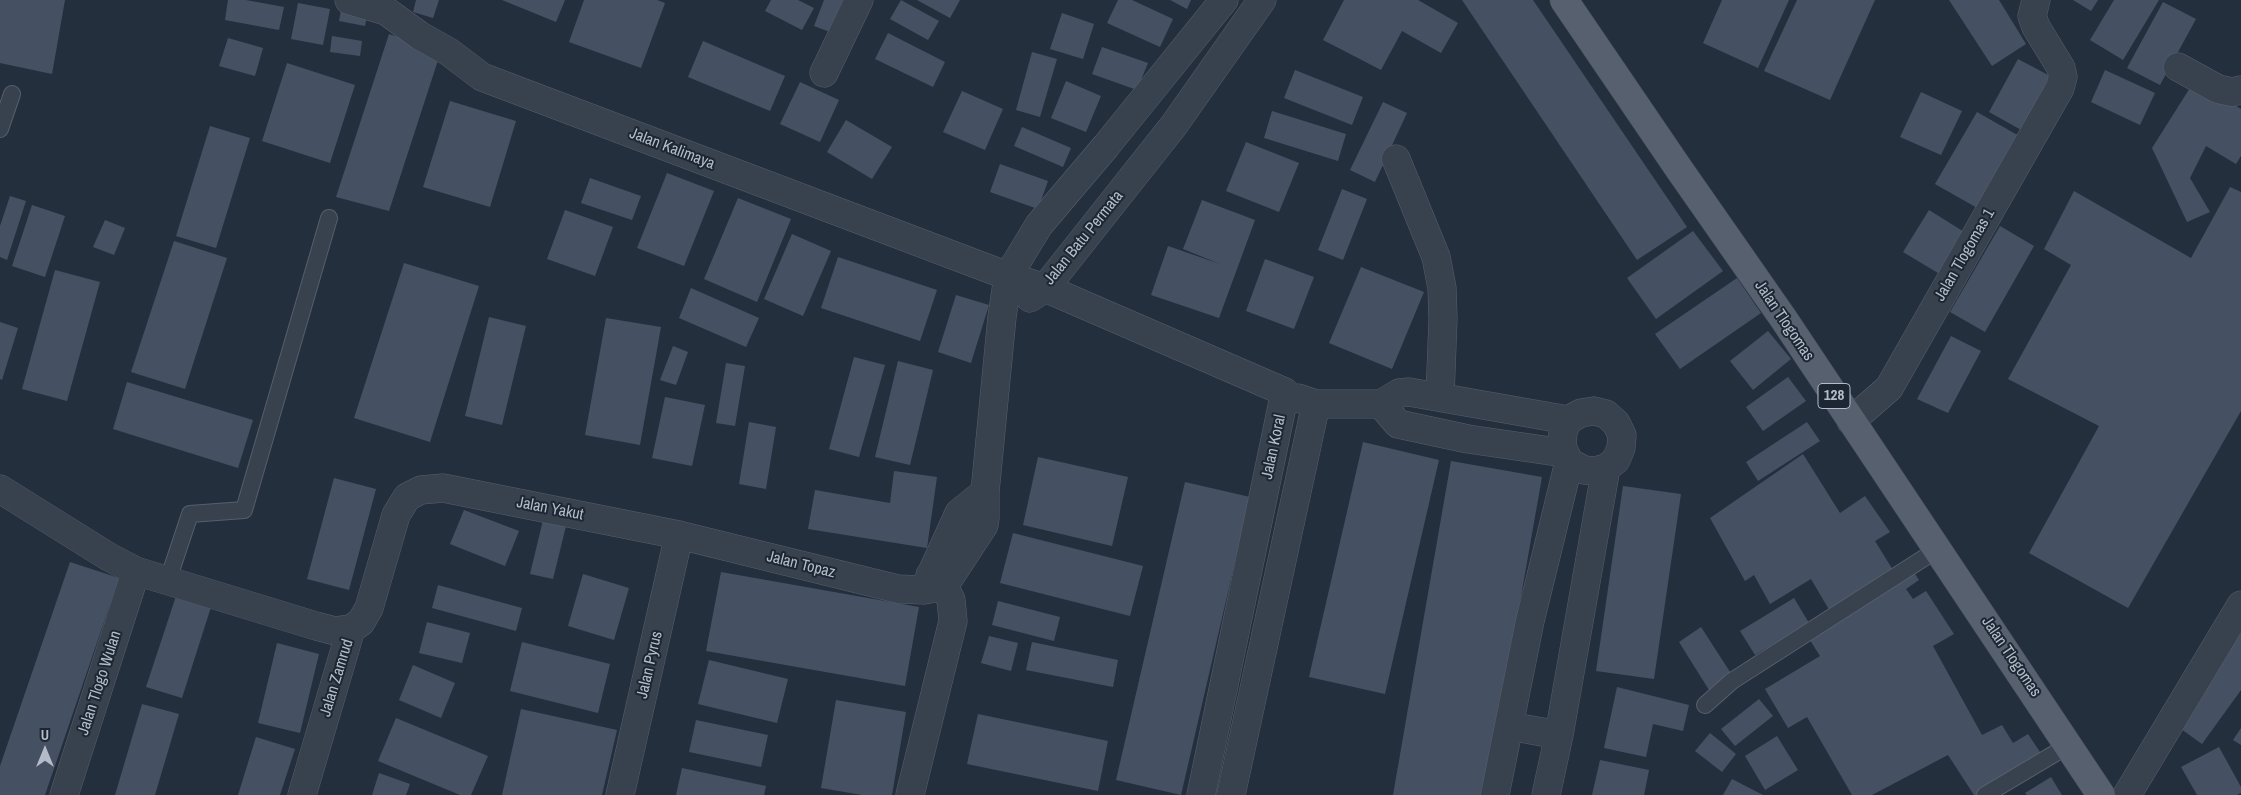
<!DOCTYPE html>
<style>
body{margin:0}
#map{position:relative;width:2241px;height:795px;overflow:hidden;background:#242f3e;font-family:"Archivo Narrow",sans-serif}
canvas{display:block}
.north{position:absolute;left:20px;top:725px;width:50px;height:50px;-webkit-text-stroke:4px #1d2633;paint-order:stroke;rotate:0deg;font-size:14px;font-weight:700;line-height:20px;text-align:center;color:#b4bcc9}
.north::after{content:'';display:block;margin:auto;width:18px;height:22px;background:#b4bcc9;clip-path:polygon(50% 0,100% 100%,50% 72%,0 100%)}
</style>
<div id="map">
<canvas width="2241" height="795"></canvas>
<div class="north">U</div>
</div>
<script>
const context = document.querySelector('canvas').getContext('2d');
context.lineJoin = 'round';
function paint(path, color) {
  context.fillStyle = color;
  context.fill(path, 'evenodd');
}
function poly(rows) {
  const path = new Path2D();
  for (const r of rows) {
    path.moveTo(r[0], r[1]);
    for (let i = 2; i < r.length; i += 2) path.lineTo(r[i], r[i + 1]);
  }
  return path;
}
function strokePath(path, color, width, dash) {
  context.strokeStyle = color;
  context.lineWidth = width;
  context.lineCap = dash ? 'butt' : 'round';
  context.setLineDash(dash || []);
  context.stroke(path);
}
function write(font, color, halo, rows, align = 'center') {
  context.font = font + ' "Archivo Narrow",sans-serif';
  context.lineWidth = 4;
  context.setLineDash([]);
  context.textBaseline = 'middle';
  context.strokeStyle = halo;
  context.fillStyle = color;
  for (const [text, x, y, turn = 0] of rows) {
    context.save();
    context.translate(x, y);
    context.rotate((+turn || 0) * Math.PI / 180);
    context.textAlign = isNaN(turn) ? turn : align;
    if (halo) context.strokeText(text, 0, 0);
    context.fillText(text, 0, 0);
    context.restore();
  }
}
paint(poly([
 [0,0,65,0,52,74,0,63],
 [228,0,246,0,284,7,279,30,225,20],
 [416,0,439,0,433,18,413,12],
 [502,0,565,0,556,22],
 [584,0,657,0,665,3,641,68,569,42],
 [771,0,798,0,814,8,802,30,765,11],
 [824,0,851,0,838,35,814,26],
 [901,0,939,21,928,40,890,19],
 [917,0,960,0,950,18],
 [1118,0,1132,0,1173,19,1160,47,1107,23],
 [1170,0,1191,0,1187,9],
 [1344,0,1418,0,1458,23,1441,53,1402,31,1381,70,1323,40],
 [1462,0,1533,0,1687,227,1637,260],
 [1722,0,1789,0,1758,68,1703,43],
 [1797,0,1875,0,1830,100,1764,71],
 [1949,0,1999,0,2026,44,1992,66],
 [2073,0,2098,0,2091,11],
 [2114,0,2159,0,2123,60,2090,40],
 [2163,2,2196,19,2160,85,2127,68],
 [298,3,330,9,323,45,291,39],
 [341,10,367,16,365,26,339,21],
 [1062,13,1094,24,1083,59,1050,49],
 [888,33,945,62,933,87,875,59],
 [389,34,441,51,389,211,336,197],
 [332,36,362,41,360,56,330,52],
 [228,38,263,48,255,76,219,66],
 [703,41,785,76,770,111,688,77],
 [1102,47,1148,63,1137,90,1092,74],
 [1032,52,1057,59,1040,117,1016,110],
 [2018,59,2052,77,2023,131,1989,112],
 [287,63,355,85,330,163,262,141],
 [1295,70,1363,97,1352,125,1284,98],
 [2105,70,2155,93,2140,125,2091,102],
 [2195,80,2241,109,2241,156,2236,164,2206,146,2190,178,2210,212,2187,222,2152,148],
 [1066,81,1101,96,1086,132,1051,118],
 [800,82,839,100,820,142,780,124],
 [962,91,1003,109,985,150,943,132],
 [1921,92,1962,111,1941,155,1900,137],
 [450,101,516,121,490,207,423,187],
 [1383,102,1407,113,1375,182,1350,170],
 [1272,111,1346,134,1338,161,1264,138],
 [1977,112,2028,141,1986,213,1935,184],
 [846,120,892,147,872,179,827,152],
 [210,126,250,138,216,248,176,236],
 [1022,127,1071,148,1063,167,1014,146],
 [1246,142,1299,163,1279,212,1226,191],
 [1000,164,1048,181,1038,209,990,192],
 [667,173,714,191,684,266,637,248],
 [590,178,641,196,632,220,581,203],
 [2230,187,2241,192,2241,411,2128,608,2029,553,2099,426,2008,379,2071,265,2044,249,2074,191,2191,258],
 [1342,189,1367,199,1343,260,1318,250],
 [10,196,26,201,7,260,0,257,0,226],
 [738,198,791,219,757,302,704,279],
 [1202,200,1255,220,1219,318,1151,295,1168,246,1220,264,1183,249],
 [32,205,65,216,45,277,12,266],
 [565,210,613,227,595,276,547,259],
 [1929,210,1969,235,1943,276,1903,252],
 [105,220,125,228,114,255,93,247],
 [2000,226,2034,246,1985,332,1950,312],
 [1693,231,1723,271,1656,319,1627,278],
 [792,234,831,251,803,316,764,299],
 [174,241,227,258,185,389,131,372],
 [838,257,937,290,920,341,821,308],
 [1265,259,1314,277,1294,329,1246,311],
 [404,263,479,286,430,442,354,418],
 [1361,267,1424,292,1392,369,1329,343],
 [55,270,100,282,67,401,22,389],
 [1737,278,1761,313,1680,369,1655,334],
 [691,288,759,318,746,347,679,318],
 [956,295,989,305,971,363,938,352],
 [489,317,526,326,502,425,465,416],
 [606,318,661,327,640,445,585,435],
 [0,322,18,328,2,380,0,379],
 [1768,331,1791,359,1753,390,1730,361],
 [1951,336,1981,351,1948,413,1917,399],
 [673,346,688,352,676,385,660,380],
 [854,357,885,365,859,457,829,449],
 [898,361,933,370,910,465,875,457],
 [726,363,745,366,735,426,716,423],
 [1788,377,1806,401,1763,431,1746,407],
 [127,382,253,420,238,468,113,429],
 [665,397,705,405,692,466,652,458],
 [749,422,776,427,766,489,739,484],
 [1807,422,1820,441,1758,481,1746,462],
 [1363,442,1439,460,1385,694,1309,677],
 [1803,454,1840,513,1865,496,1890,532,1875,541,1896,575,1831,613,1811,579,1770,604,1754,575,1745,581,1710,518],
 [1038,457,1128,477,1112,546,1023,525],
 [1451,461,1542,477,1486,795,1393,795],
 [894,471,937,477,927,548,808,529,815,490,890,503],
 [334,478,376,489,349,590,307,579],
 [1185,482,1250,497,1181,795,1116,780],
 [1623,486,1681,494,1654,679,1596,671],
 [464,510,519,531,505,566,450,544],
 [543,520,566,526,553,579,530,574],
 [1013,533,1143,566,1130,616,1000,583],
 [70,562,119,578,45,795,0,795,0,766],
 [1911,568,1919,580,1906,589,1913,599,1926,591,1954,634,1933,646,1982,735,2002,725,2013,743,2028,734,2044,758,1979,795,1974,795,1948,755,1872,795,1852,795,1807,717,1788,728,1765,689,1820,656,1808,637],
 [721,572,919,607,905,686,706,651],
 [583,574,629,588,614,640,568,626],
 [438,585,522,608,516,631,432,608],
 [176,596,211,607,182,698,146,687],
 [1794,598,1809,623,1755,655,1740,631],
 [998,601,1060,617,1054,641,992,625],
 [427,622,470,633,462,663,419,653],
 [1701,627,1732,675,1709,690,1679,642],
 [2241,633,2241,690,2202,744,2174,724],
 [989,636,1018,643,1011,671,981,663],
 [522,642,610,664,598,713,510,691],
 [1032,642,1118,660,1113,687,1026,670],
 [277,643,319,654,300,733,258,723],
 [709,660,788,679,777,723,698,704],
 [413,665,455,683,441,718,399,700],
 [1617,687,1689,705,1683,731,1653,724,1646,757,1604,748],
 [1759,699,1773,716,1735,746,1721,729],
 [836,700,906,712,892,795,862,795,821,788],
 [142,704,179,714,155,795,115,795],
 [521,709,617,730,602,795,502,795],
 [978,714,1108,741,1098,791,967,764],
 [396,718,488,756,471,795,460,795,378,761],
 [696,720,768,735,761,767,689,752],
 [2241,728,2241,745,2233,740],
 [1710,733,1736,754,1722,772,1695,751],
 [1777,736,1798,770,1765,790,1745,756],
 [256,737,295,749,280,795,238,795],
 [2219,747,2241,787,2241,793,2237,795,2197,795,2181,767],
 [1600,760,1649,770,1644,795,1592,795],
 [682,768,766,786,764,795,676,795],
 [379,773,410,784,406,795,372,795],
 [2051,777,2062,795,2027,795,2025,793],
 [1732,779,1763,795,1723,795]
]), '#455162');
const lane = poly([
 [0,129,12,94],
 [168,580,190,514,244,510,329,218],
 [1705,705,1732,681,1938,549],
 [1985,795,2069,745]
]);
const street = poly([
 [349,0,386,11,419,35,449,52,482,77,1008,276,1045,288,1285,392,1201,795],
 [2178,67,2218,89,2232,92,2241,90],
 [824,73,859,0],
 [1396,159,1436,257,1442,288,1443,319,1440,397],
 [1030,298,1045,288,1174,125,1262,0],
 [1298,398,1316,404,1381,404,1399,393,1409,392,1568,420],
 [1381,404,1398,424,1468,439,1564,453],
 [1594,411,1606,414,1616,423,1622,435,1621,448,1616,460,1606,468,1595,471,1584,470,1569,462,1562,446,1563,432,1568,420,1581,413,1594,411],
 [1851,421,1889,388,2060,88,2063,77,2061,68,2036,27,2032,16,2036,0],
 [0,489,109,557,136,571,316,626,335,631,351,629],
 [924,590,959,513,985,492],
 [1509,726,1559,735],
 [64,795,136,571],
 [302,795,351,629,361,622,369,608,396,515,407,497,421,490,443,488,679,535,898,589,924,590,944,586,984,525,985,518,985,492,1002,317,1008,276,1039,225,1106,146,1224,0],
 [620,795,679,535],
 [910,795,953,621,951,600,944,586,930,575],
 [1231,795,1316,404],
 [1495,795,1530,621,1569,462],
 [1546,795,1559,735,1606,468],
 [2127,795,2241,605]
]);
const primary = poly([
 [1564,0,1679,169,1783,318,2101,795]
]);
strokePath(lane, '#565f6c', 18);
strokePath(street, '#565f6c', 29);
strokePath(primary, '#414a57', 29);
strokePath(lane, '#38414e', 16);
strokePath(street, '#38414e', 28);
strokePath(primary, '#56606e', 28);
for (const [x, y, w] of [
 [1834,396,32]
]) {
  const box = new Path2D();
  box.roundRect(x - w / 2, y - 12.5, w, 25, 4);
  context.fillStyle = '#1d2633';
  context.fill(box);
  strokePath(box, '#b4bcc9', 1);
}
write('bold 15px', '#b4bcc9', null, [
 ["128",1834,396]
]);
write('16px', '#b4bcc9', '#1d2633', [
 ["Jalan Kalimaya",672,149,21],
 ["Jalan Batu Permata",1084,238,-51],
 ["Jalan Tlogomas 1",1965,255,-60],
 ["Jalan Tlogomas",1784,321,56],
 ["Jalan Koral",1274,447,-78],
 ["Jalan Yakut",550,509,11],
 ["Jalan Topaz",801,565,14],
 ["Jalan Tlogomas",2011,657,56],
 ["Jalan Pyrus",650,665,-77],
 ["Jalan Zamrud",337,678,-73],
 ["Jalan Tlogo Wulan",100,683,-72]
]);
</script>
